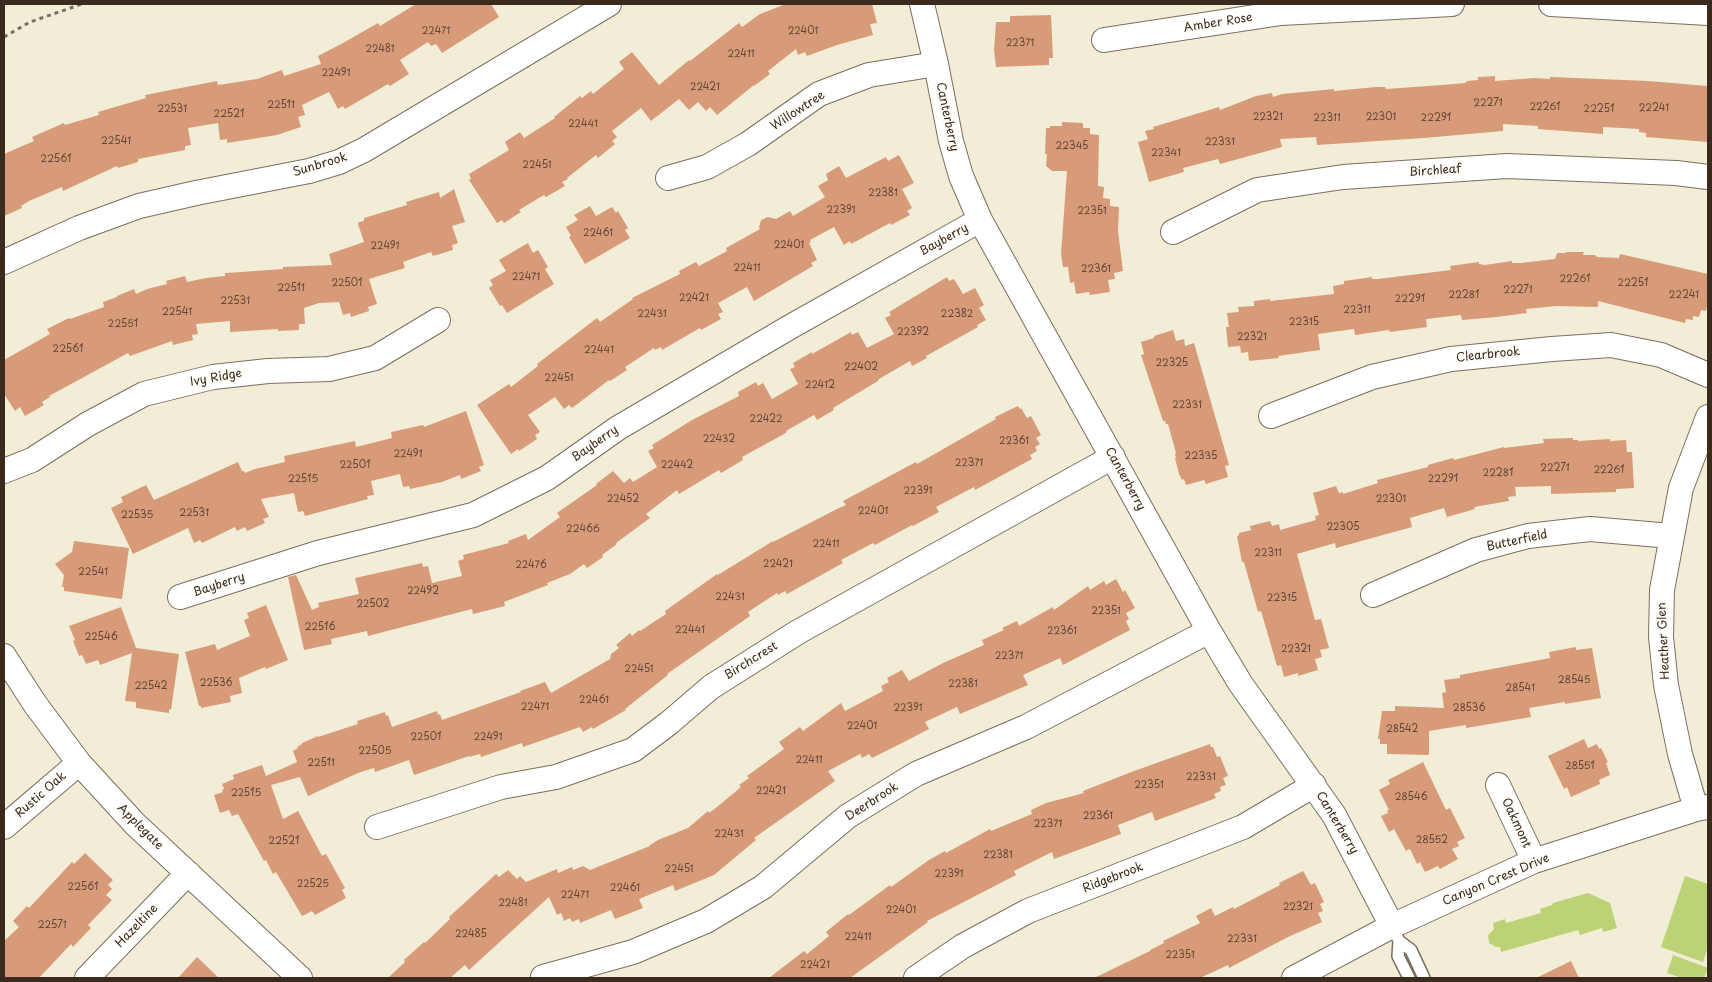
<!DOCTYPE html>
<style>
body{margin:0}
#map{position:relative;width:1712px;height:982px;overflow:hidden;background:#f2edd7;font-family:"Playpen Sans",sans-serif}
canvas{display:block}
.frame{position:absolute;inset:0;border:5px solid #3b2a1e;pointer-events:none}
</style>
<div id="map">
<canvas width="1712" height="982"></canvas>
<div class="frame"></div>
</div>
<script>
const context = document.querySelector('canvas').getContext('2d');
context.lineJoin = 'round';
function paint(path, color) {
  context.fillStyle = color;
  context.fill(path, 'evenodd');
}
function poly(rows) {
  const path = new Path2D();
  for (const r of rows) {
    path.moveTo(r[0], r[1]);
    for (let i = 2; i < r.length; i += 2) path.lineTo(r[i], r[i + 1]);
  }
  return path;
}
function strokePath(path, color, width, dash) {
  context.strokeStyle = color;
  context.lineWidth = width;
  context.lineCap = dash ? 'butt' : 'round';
  context.setLineDash(dash || []);
  context.stroke(path);
}
function write(font, color, halo, rows, align = 'center') {
  context.font = font + ' "Playpen Sans",sans-serif';
  context.lineWidth = 4.5;
  context.setLineDash([]);
  context.textBaseline = 'middle';
  context.strokeStyle = halo;
  context.fillStyle = color;
  for (const [text, x, y, turn = 0] of rows) {
    context.save();
    context.translate(x, y);
    context.rotate((+turn || 0) * Math.PI / 180);
    context.textAlign = isNaN(turn) ? turn : align;
    if (halo) context.strokeText(text, 0, 0);
    context.fillText(text, 0, 0);
    context.restore();
  }
}
paint(poly([
 [1685,876,1708,884,1708,947,1703,962,1661,947],
 [1588,893,1610,903,1617,928,1603,932,1602,928,1580,935,1578,930,1501,952,1500,947,1496,947,1489,943,1488,935,1494,929,1493,923,1505,919,1506,923,1541,913,1540,909,1552,905,1553,903],
 [1673,955,1708,968,1704,978,1682,978,1667,973]
]), '#bcd276');
paint(poly([
 [416,4,491,4,499,17,442,53,436,44,431,46,428,42,400,60,409,74,390,86,388,84,345,109,343,106,338,109,329,92,302,105,305,115,298,117,301,127,277,135,227,143,227,139,220,140,218,123,188,128,191,145,185,146,185,150,138,159,138,162,118,168,117,166,63,191,62,187,29,201,21,206,22,208,4,216,4,154,34,141,32,137,64,123,65,125,99,115,98,112,146,98,145,95,217,81,218,85,257,79,282,70,284,76,321,64,318,56,343,43,378,23,380,26],
 [786,4,872,4,877,23,870,24,873,35,837,45,807,56,805,52,798,55,796,49,768,71,770,74,754,86,754,85,717,115,710,107,706,111,698,102,689,110,679,99,651,121,641,108,612,131,617,137,612,141,615,144,598,158,596,155,567,178,568,179,562,182,565,186,546,197,544,195,519,210,521,212,504,223,502,220,497,223,469,180,471,179,469,174,509,150,505,142,520,132,524,138,555,118,554,117,580,96,582,98,591,91,593,94,624,69,619,62,632,52,659,85,689,60,690,61,739,23,742,27,760,14],
 [1051,15,1053,58,1049,58,1049,65,996,67,994,50,996,22,1010,22,1010,16],
 [1495,76,1495,81,1534,78,1550,79,1550,77,1648,81,1708,86,1708,142,1646,137,1646,133,1639,132,1639,129,1603,127,1603,134,1538,129,1538,126,1503,124,1503,131,1424,138,1317,145,1316,137,1280,139,1282,147,1220,164,1218,159,1183,168,1184,172,1149,182,1138,142,1148,139,1145,131,1154,129,1153,127,1219,107,1220,110,1256,96,1272,93,1273,97,1282,94,1334,89,1334,91,1376,87,1385,87,1386,89,1442,85,1465,83,1467,81,1478,80,1478,77],
 [1062,122,1083,123,1083,128,1090,128,1090,134,1099,135,1098,186,1104,187,1103,198,1110,199,1110,206,1119,207,1118,231,1123,271,1114,273,1115,279,1108,280,1110,292,1090,295,1089,292,1076,294,1074,282,1070,283,1068,267,1063,267,1061,254,1067,171,1052,171,1046,166,1047,154,1045,154,1046,128,1050,128,1050,126,1062,126],
 [899,155,914,183,902,189,912,208,907,211,910,215,891,225,890,223,851,244,850,241,844,245,834,227,810,240,811,242,809,243,817,260,811,263,813,266,754,301,747,287,718,303,723,312,718,314,721,319,701,330,700,328,662,350,661,347,655,350,654,348,625,367,627,370,610,381,609,380,572,408,569,405,564,409,555,397,528,415,540,432,535,435,537,439,519,451,518,449,511,454,477,405,509,384,511,387,538,366,537,364,597,318,600,322,633,299,632,298,680,274,679,271,696,262,699,266,727,251,726,248,760,229,759,227,761,220,768,217,776,219,790,211,793,216,825,197,818,186,828,180,826,174,839,166,846,178,886,157,888,161],
 [454,189,465,222,452,226,458,243,452,245,453,250,433,256,431,252,403,262,405,268,369,279,377,304,368,307,369,311,351,317,350,313,343,315,339,302,319,303,304,308,305,324,299,324,299,330,278,331,278,329,230,332,230,321,196,324,198,334,192,335,193,340,173,345,172,341,130,356,128,353,49,396,50,397,42,402,44,405,25,416,20,407,15,411,4,394,4,360,50,334,47,329,69,318,70,319,104,307,103,302,117,297,117,296,134,289,136,294,147,289,167,284,166,281,185,276,187,282,206,278,225,276,225,273,227,273,283,269,283,267,332,265,329,254,364,242,358,224,359,222,364,221,364,218,407,205,406,202,439,192,440,198],
 [590,206,596,216,612,207,616,213,618,211,628,228,625,230,630,238,585,264,569,237,571,236,566,227,578,220,574,215],
 [528,243,533,253,538,250,548,267,545,269,554,284,507,313,502,305,500,306,489,288,493,285,490,280,506,271,499,260],
 [1566,252,1584,252,1583,255,1595,255,1597,257,1619,258,1620,254,1708,274,1708,301,1706,311,1701,310,1699,317,1693,316,1693,320,1686,319,1685,323,1598,301,1598,307,1556,306,1526,309,1527,313,1497,317,1462,320,1461,315,1426,319,1427,327,1390,332,1389,330,1355,335,1354,329,1318,334,1320,350,1278,356,1279,358,1249,361,1248,352,1241,353,1240,346,1228,347,1226,327,1229,327,1227,313,1239,312,1238,307,1254,306,1254,301,1270,299,1270,301,1334,294,1333,286,1344,284,1344,281,1372,277,1372,279,1378,279,1451,270,1450,266,1479,262,1479,264,1485,265,1512,261,1512,263,1521,263,1555,259,1557,253,1566,253],
 [947,277,949,281,954,279,963,294,975,288,984,305,979,308,986,320,977,325,978,327,926,356,927,358,912,366,910,361,879,379,878,381,833,408,834,410,817,420,814,415,786,431,787,432,784,434,742,457,743,460,721,473,719,470,679,494,677,490,646,514,650,518,616,543,617,544,602,555,603,557,587,568,584,564,570,574,547,583,548,585,504,602,505,606,473,614,472,609,368,636,367,631,331,639,332,644,304,650,288,577,296,575,312,610,319,607,318,603,359,594,355,578,422,563,423,567,428,566,432,583,462,576,458,561,464,559,463,555,509,543,508,541,526,534,528,540,560,517,557,513,597,485,596,484,613,471,624,483,630,478,633,482,657,467,648,451,654,448,652,445,692,420,739,396,738,392,756,382,758,386,763,383,772,399,798,384,790,369,795,367,793,363,812,352,812,354,851,332,852,335,858,332,867,348,894,334,885,318,891,315,889,312],
 [1173,330,1176,341,1184,339,1185,346,1194,343,1229,465,1225,466,1228,477,1206,484,1204,480,1186,485,1184,479,1182,480,1179,474,1175,458,1176,458,1175,454,1176,453,1168,424,1166,424,1165,421,1163,421,1141,355,1144,354,1141,342,1154,338,1154,336],
 [1018,406,1020,409,1021,408,1027,418,1031,416,1041,435,1036,438,1040,444,1035,447,1037,451,1030,455,1032,459,975,490,974,487,936,507,939,512,913,526,912,525,875,545,873,543,841,560,843,563,787,594,785,591,778,595,777,593,748,612,750,616,667,674,668,675,625,709,626,710,593,729,592,727,583,732,580,727,523,747,522,743,481,757,480,754,469,757,469,756,414,775,409,760,375,772,374,768,358,773,308,796,300,777,271,785,283,819,298,811,322,856,326,854,345,888,342,890,346,898,315,915,312,911,302,916,276,872,273,874,266,860,264,861,238,814,232,816,229,810,220,813,214,795,223,792,222,790,224,789,222,784,234,779,233,775,262,765,266,776,297,762,293,751,298,748,297,747,302,744,302,743,318,736,318,737,358,724,357,721,385,712,386,716,388,715,392,727,437,711,438,715,440,714,442,720,521,692,520,691,545,682,551,693,610,659,611,654,619,648,616,645,630,633,632,636,639,630,640,631,666,614,665,611,717,574,717,575,721,573,773,541,773,542,835,510,846,505,843,501,916,462,917,464,996,419,995,417],
 [466,411,484,465,479,467,481,471,461,479,460,475,442,482,410,489,409,486,403,487,400,474,371,481,374,495,367,496,368,499,305,516,303,511,298,512,294,493,261,499,269,517,263,519,265,523,247,531,245,527,237,531,235,527,202,543,200,540,194,543,188,528,133,554,111,508,123,502,121,497,146,485,154,500,238,462,242,471,244,471,245,473,255,469,285,462,284,456,355,441,356,447,392,438,391,432,423,425,424,427],
 [1573,438,1573,440,1578,440,1578,441,1610,439,1610,441,1626,440,1627,452,1632,452,1634,488,1616,489,1616,492,1551,494,1551,486,1515,487,1516,496,1508,497,1509,501,1474,507,1475,509,1447,517,1444,508,1410,518,1412,527,1336,548,1335,543,1297,554,1315,620,1321,619,1329,648,1320,650,1322,657,1315,659,1318,670,1298,676,1298,673,1284,677,1281,665,1277,666,1261,611,1258,612,1244,562,1242,562,1237,536,1239,535,1239,533,1251,530,1250,526,1270,521,1272,526,1279,524,1280,530,1316,520,1315,516,1319,515,1313,493,1336,486,1339,493,1343,492,1343,494,1378,483,1377,480,1428,467,1428,465,1453,458,1454,460,1504,447,1504,448,1544,443,1543,439],
 [74,541,129,548,122,599,64,591,64,587,62,587,64,575,55,564,72,552],
 [1116,579,1123,592,1125,590,1135,608,1126,613,1129,619,1126,621,1130,630,1063,665,1060,658,1023,675,1028,685,960,714,957,707,925,722,929,729,902,743,872,758,869,754,862,758,860,754,828,771,835,781,754,838,756,840,714,875,675,891,673,885,639,899,643,908,615,919,611,910,580,923,579,919,572,922,570,918,564,921,561,913,557,915,549,897,469,970,465,965,450,978,388,978,405,962,404,960,424,942,425,943,450,919,449,917,496,874,499,877,508,870,517,879,520,876,526,882,557,869,558,873,572,867,573,870,583,866,590,870,650,846,650,845,658,840,688,828,708,811,709,813,717,807,741,787,739,785,749,778,747,776,784,749,779,742,800,727,803,731,841,703,845,711,883,691,881,686,889,682,887,678,902,670,909,681,943,663,984,645,982,640,1004,630,1002,628,1017,621,1019,626,1053,607,1054,610,1088,586,1090,590,1104,581,1106,585],
 [266,605,288,660,266,669,265,667,239,678,242,693,230,696,231,702,201,708,201,706,199,706,185,652,215,644,217,650,250,636,244,620,249,618,247,613],
 [121,607,136,648,179,654,171,710,169,709,169,713,136,708,136,702,125,701,132,653,100,665,98,660,86,664,82,655,79,656,73,641,75,640,69,626],
 [1576,647,1576,650,1592,648,1601,698,1565,704,1565,702,1529,708,1531,717,1466,728,1466,725,1429,731,1429,755,1387,754,1387,744,1380,744,1380,739,1378,739,1382,711,1395,711,1395,706,1444,708,1442,693,1446,692,1444,680,1460,678,1460,675,1550,658,1549,652],
 [1584,739,1588,748,1597,744,1599,749,1601,748,1608,762,1606,763,1610,775,1599,780,1600,784,1571,797,1567,787,1564,789,1548,756],
 [1210,744,1211,747,1213,747,1217,757,1220,756,1228,776,1223,778,1226,785,1220,787,1221,791,1214,794,1216,798,1155,821,1152,812,1118,825,1121,834,1054,859,1052,852,1014,871,1016,875,927,921,928,922,850,978,769,978,804,951,807,954,829,936,826,932,848,914,849,915,890,885,891,887,929,860,945,851,946,853,990,829,991,831,1032,814,1031,810,1046,803,1084,793,1083,791,1134,771],
 [1423,762,1446,810,1450,808,1465,838,1457,842,1459,846,1452,849,1458,859,1440,869,1438,866,1425,872,1420,862,1417,864,1410,849,1406,851,1394,829,1389,832,1381,816,1388,813,1387,810,1389,810,1379,790,1390,784,1388,780],
 [85,853,113,880,108,885,112,889,106,895,112,900,88,925,91,928,73,947,71,944,39,978,4,978,4,941,19,927,13,921,27,906,29,908,72,862,74,864],
 [1303,871,1311,885,1315,883,1324,902,1320,904,1323,911,1318,913,1322,922,1288,937,1229,968,1228,965,1200,978,1094,978,1150,951,1150,950,1164,943,1163,941,1200,923,1196,916,1211,908,1215,916,1233,907,1234,909,1280,885,1279,883],
 [197,957,219,978,178,978],
 [1571,961,1579,978,1536,978]
]), '#d89b79');
const lane = poly([
 [1392,926,1399,941,1411,950,1424,978],
 [1399,941,1398,956,1409,978]
]);
const street = poly([
 [922,4,936,64,951,141,961,176,980,220,1209,631,1240,683,1334,815,1392,926],
 [1551,4,1708,13],
 [1104,40,1281,13,1452,4],
 [668,178,707,167,748,144,819,94,869,75,936,64],
 [1173,232,1257,190,1343,177,1507,166,1676,173,1708,177],
 [4,262,79,228,139,206,196,193,309,171,339,162,364,150,609,4],
 [1271,416,1372,377,1451,359,1552,349,1611,345,1661,355,1708,375],
 [4,471,32,460,88,424,144,394,213,377,268,371,329,369,375,358,438,320],
 [1373,595,1476,550,1528,536,1590,529,1671,536],
 [180,597,318,553,473,515,547,478,618,428,790,327,980,220],
 [4,656,35,704,79,763,135,824,300,978],
 [1498,785,1534,861],
 [1696,809,1680,754,1666,685,1661,637,1662,590,1681,488,1708,417],
 [4,827,79,763],
 [377,827,501,787,556,777,633,750,669,723,711,687,798,632,1113,457],
 [543,977,633,952,706,921,763,887,848,816,916,774,1026,727,1209,631],
 [87,978,188,873],
 [916,978,963,946,1028,911,1243,827,1314,785],
 [1294,978,1392,926,1534,861,1696,809,1708,807]
]);
strokePath(lane, '#7b6e5f', 14);
strokePath(street, '#7b6e5f', 26);
strokePath(poly([
 [4,37,30,22,82,4]
]), '#7b6e5f', 3, [4, 4]);
strokePath(lane, '#fff', 11);
strokePath(street, '#fff', 24);
write('10px', '#624635', null, [
 ["22471",436,31],
 ["22401",803,31],
 ["22371",1020,43],
 ["22481",380,49],
 ["22411",741,54],
 ["22491",336,73],
 ["22421",705,87],
 ["22271",1488,103],
 ["22511",281,105],
 ["22261",1545,107],
 ["22241",1654,108],
 ["22531",172,109],
 ["22251",1599,109],
 ["22521",229,114],
 ["22321",1268,117],
 ["22301",1381,117],
 ["22311",1327,118],
 ["22291",1436,118],
 ["22441",583,124],
 ["22541",116,141],
 ["22331",1220,142],
 ["22345",1072,146],
 ["22341",1166,153],
 ["22561",56,159],
 ["22451",537,165],
 ["22381",883,193],
 ["22391",841,210],
 ["22351",1092,211],
 ["22461",598,233],
 ["22401",789,245],
 ["22491",385,246],
 ["22411",747,268],
 ["22361",1096,269],
 ["22471",526,277],
 ["22261",1575,279],
 ["22501",347,283],
 ["22251",1633,283],
 ["22511",291,288],
 ["22271",1518,290],
 ["22281",1464,295],
 ["22241",1684,295],
 ["22421",694,298],
 ["22291",1410,299],
 ["22531",235,301],
 ["22311",1357,310],
 ["22541",177,312],
 ["22431",652,314],
 ["22382",957,314],
 ["22315",1304,322],
 ["22551",123,324],
 ["22392",913,332],
 ["22321",1252,337],
 ["22561",68,349],
 ["22441",599,350],
 ["22325",1172,363],
 ["22402",861,367],
 ["22451",559,378],
 ["22412",820,385],
 ["22331",1187,405],
 ["22422",766,419],
 ["22432",719,439],
 ["22361",1014,441],
 ["22491",408,454],
 ["22335",1201,456],
 ["22371",969,463],
 ["22501",355,465],
 ["22442",677,465],
 ["22271",1555,468],
 ["22261",1609,470],
 ["22281",1498,473],
 ["22515",303,479],
 ["22291",1443,479],
 ["22391",918,491],
 ["22452",623,499],
 ["22301",1391,499],
 ["22401",873,511],
 ["22531",194,513],
 ["22535",137,515],
 ["22305",1343,527],
 ["22466",583,529],
 ["22411",826,544],
 ["22311",1268,553],
 ["22421",778,564],
 ["22476",531,565],
 ["22541",93,572],
 ["22492",423,591],
 ["22431",730,597],
 ["22315",1282,598],
 ["22502",373,604],
 ["22351",1106,611],
 ["22516",320,627],
 ["22441",690,630],
 ["22361",1062,631],
 ["22546",101,637],
 ["22321",1296,649],
 ["22371",1009,656],
 ["22451",639,669],
 ["28545",1574,680],
 ["22536",216,683],
 ["22381",963,684],
 ["22542",151,686],
 ["28541",1520,688],
 ["22461",594,700],
 ["22471",535,707],
 ["22391",908,708],
 ["28536",1469,708],
 ["22401",862,726],
 ["28542",1402,729],
 ["22501",426,737],
 ["22491",488,737],
 ["22505",375,751],
 ["22411",809,760],
 ["22511",321,763],
 ["28551",1580,766],
 ["22331",1201,777],
 ["22351",1149,785],
 ["22421",771,791],
 ["22515",246,793],
 ["28546",1411,797],
 ["22361",1098,816],
 ["22371",1048,824],
 ["22431",729,834],
 ["28552",1432,840],
 ["22521",284,841],
 ["22381",998,855],
 ["22451",679,869],
 ["22391",949,874],
 ["22525",313,884],
 ["22561",83,887],
 ["22461",625,888],
 ["22471",575,895],
 ["22481",513,903],
 ["22321",1298,907],
 ["22401",901,910],
 ["22571",52,925],
 ["22485",471,934],
 ["22411",858,937],
 ["22331",1242,939],
 ["22351",1180,955],
 ["22421",815,965]
]);
write('12px', '#3b2a1e', '#fdfcf7', [
 ["Amber Rose",1218,23,-9],
 ["Willowtree",798,111,-33],
 ["Canterberry",947,117,78],
 ["Sunbrook",320,165,-17],
 ["Birchleaf",1435,171,-4],
 ["Bayberry",944,240,-29],
 ["Clearbrook",1488,355,-6],
 ["Ivy Ridge",216,378,-10],
 ["Bayberry",595,444,-35],
 ["Canterberry",1125,479,61],
 ["Butterfield",1517,541,-12],
 ["Bayberry",219,585,-18],
 ["Heather Glen",1664,641,-93],
 ["Birchcrest",751,661,-32],
 ["Rustic Oak",41,795,-41],
 ["Deerbrook",872,802,-33],
 ["Canterberry",1337,823,59],
 ["Oakmont",1516,823,65],
 ["Applegate",140,827,45],
 ["Ridgebrook",1113,878,-21],
 ["Canyon Crest Drive",1496,880,-23],
 ["Hazeltine",137,926,-46]
]);
</script>
